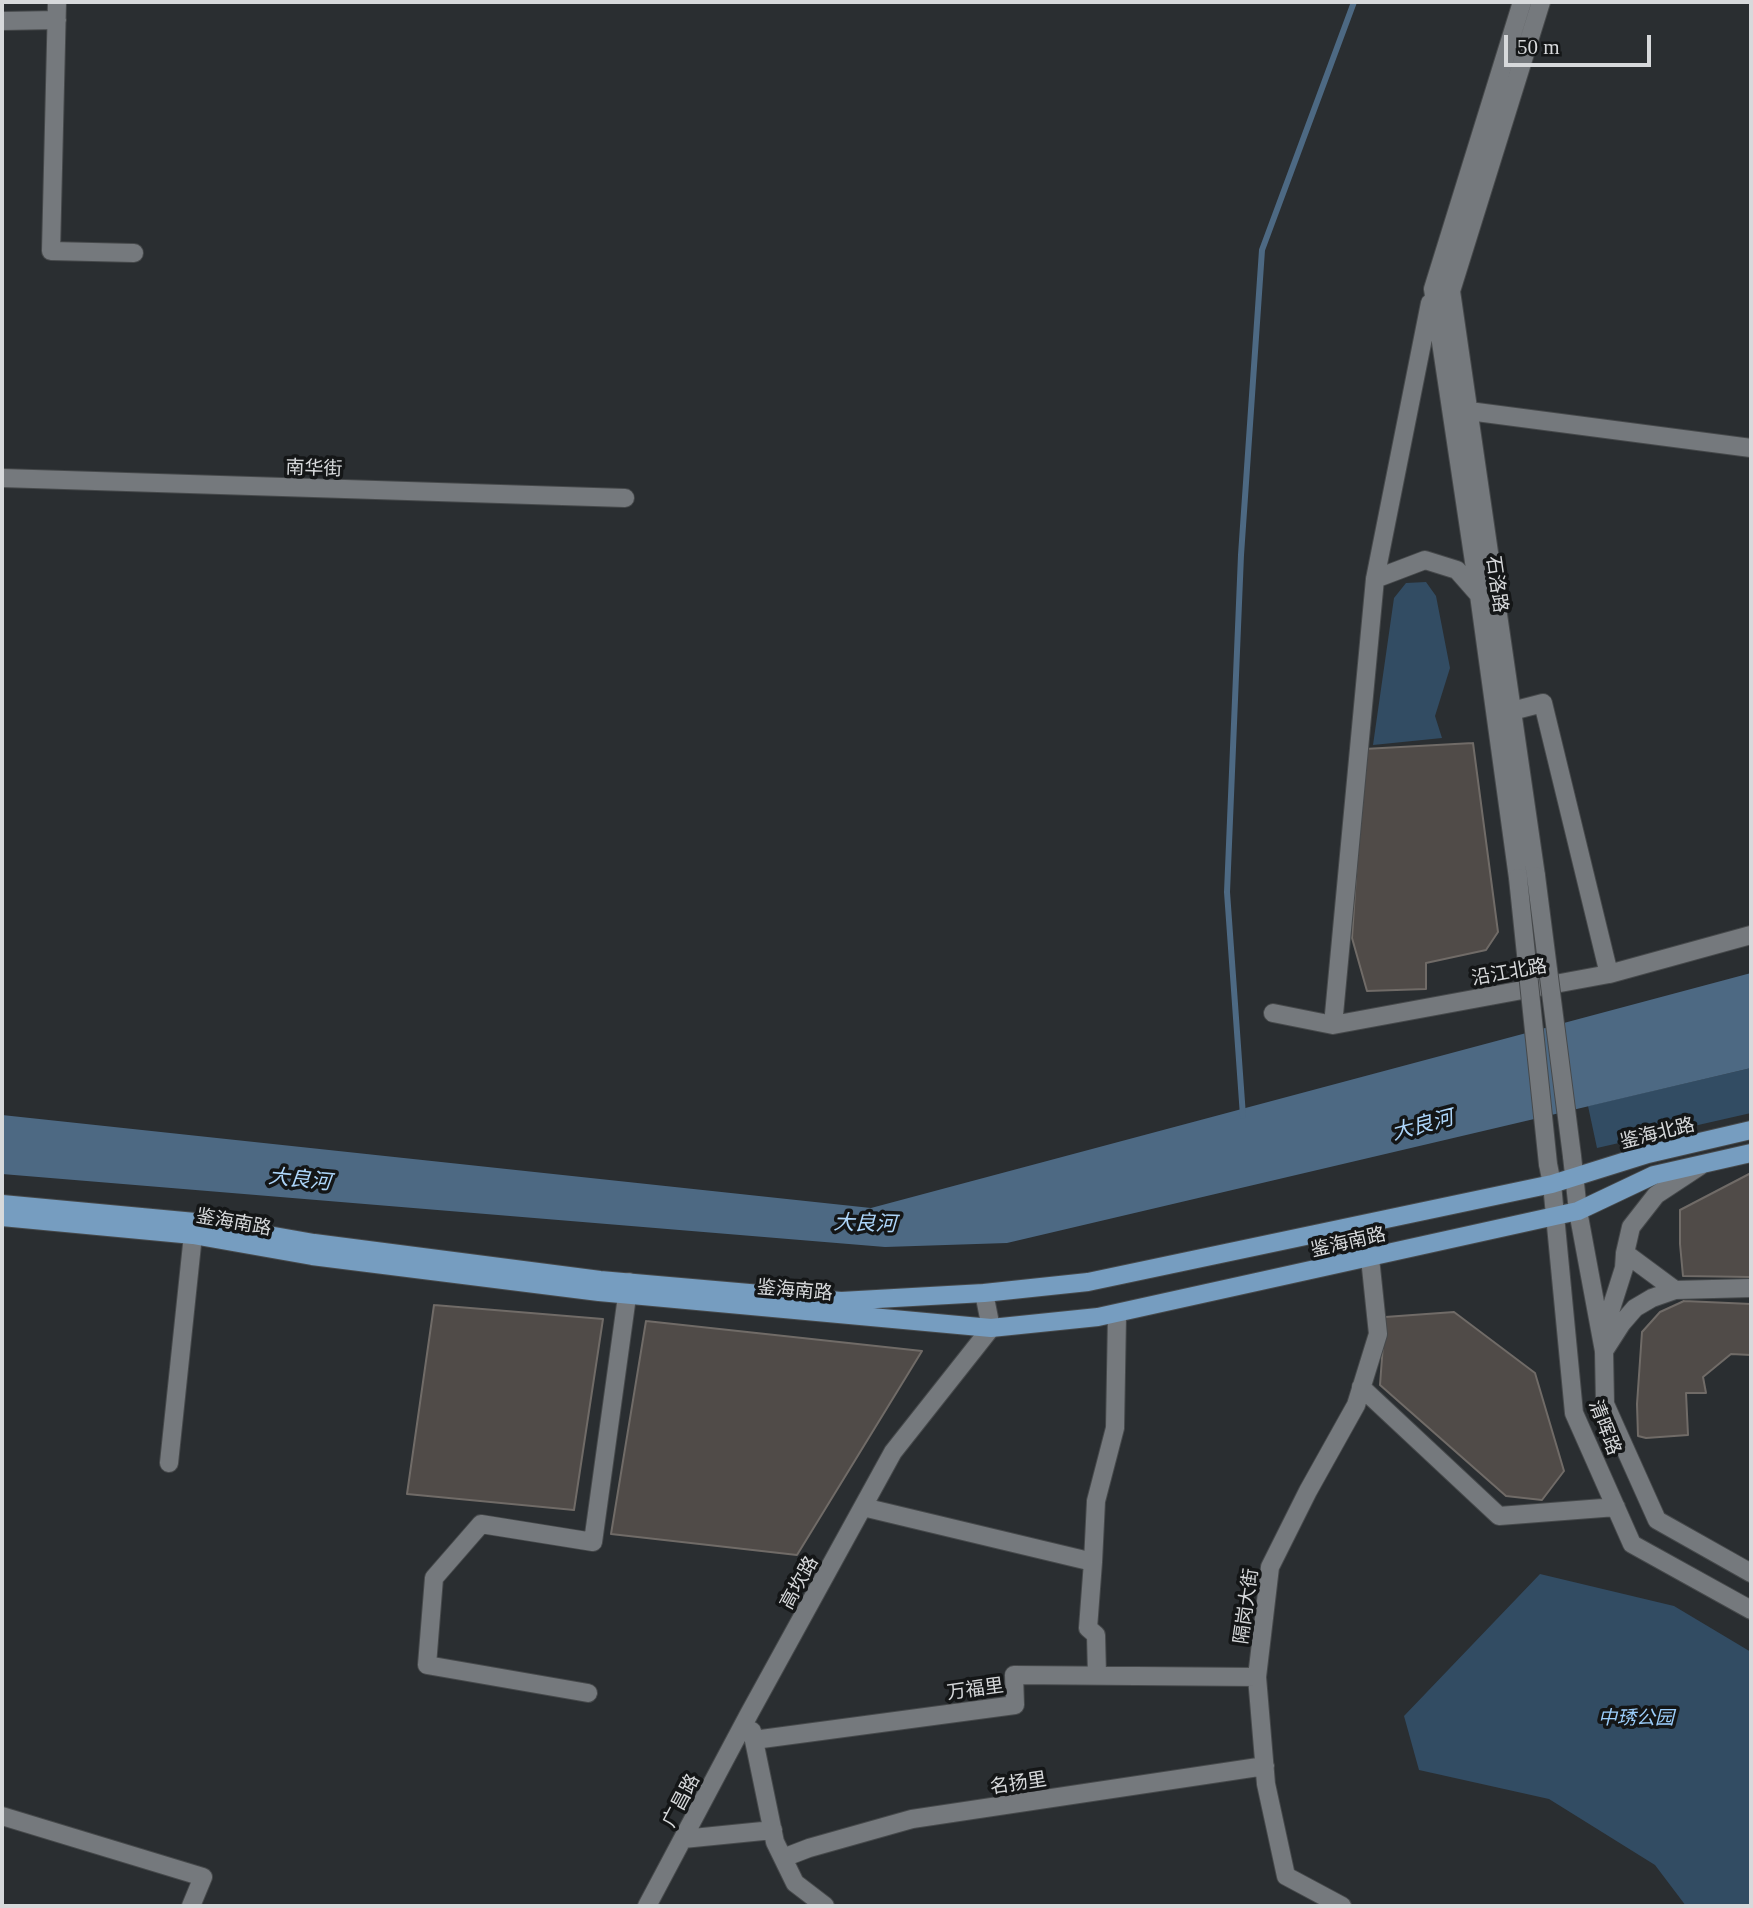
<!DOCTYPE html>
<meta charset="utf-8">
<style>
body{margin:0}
#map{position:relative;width:1753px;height:1908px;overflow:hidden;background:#2a2e31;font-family:Georgia,serif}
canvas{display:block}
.frame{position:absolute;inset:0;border:4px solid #d7d9db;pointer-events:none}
.scale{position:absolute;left:1504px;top:35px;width:147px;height:32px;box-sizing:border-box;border:4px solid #d7d9db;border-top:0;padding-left:9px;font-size:21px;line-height:24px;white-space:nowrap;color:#d7d9db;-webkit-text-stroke:5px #141617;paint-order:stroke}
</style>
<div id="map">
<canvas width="1753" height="1908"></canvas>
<div class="frame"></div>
<div class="scale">50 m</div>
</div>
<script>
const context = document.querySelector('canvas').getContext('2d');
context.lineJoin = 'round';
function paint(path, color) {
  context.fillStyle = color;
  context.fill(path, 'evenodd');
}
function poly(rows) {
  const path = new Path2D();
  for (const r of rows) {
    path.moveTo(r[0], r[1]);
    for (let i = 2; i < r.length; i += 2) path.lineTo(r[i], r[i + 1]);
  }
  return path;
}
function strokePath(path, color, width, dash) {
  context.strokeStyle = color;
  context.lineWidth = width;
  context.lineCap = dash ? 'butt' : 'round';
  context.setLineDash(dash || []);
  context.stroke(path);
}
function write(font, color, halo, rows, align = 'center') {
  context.font = font + ' Georgia,"Noto Sans SC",serif';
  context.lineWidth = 7;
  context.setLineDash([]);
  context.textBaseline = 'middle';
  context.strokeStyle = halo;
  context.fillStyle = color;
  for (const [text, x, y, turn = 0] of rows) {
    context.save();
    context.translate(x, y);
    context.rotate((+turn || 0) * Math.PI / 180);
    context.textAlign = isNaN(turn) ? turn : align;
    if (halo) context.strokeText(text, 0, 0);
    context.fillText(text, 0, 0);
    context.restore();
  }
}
paint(poly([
 [1426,582,1436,596,1450,668,1435,716,1442,738,1373,745,1394,598,1406,583],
 [1751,1068,1751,1113,1597,1148,1588,1106],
 [1540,1574,1674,1606,1751,1652,1751,1906,1686,1906,1655,1865,1549,1799,1419,1770,1404,1716]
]), '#324c63');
paint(poly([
 [1751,973,1751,1068,1007,1243,885,1247,2,1174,2,1115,871,1208]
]), '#4d6983');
strokePath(poly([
 [1243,1116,1227,892,1241,555,1262,250,1354,2]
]), '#4d6983', 6);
const building = poly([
 [1473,743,1498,932,1486,950,1426,963,1426,989,1367,991,1352,938,1364,749,1473,743],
 [1751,1173,1751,1277,1683,1276,1680,1244,1680,1210,1751,1173],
 [1684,1301,1751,1304,1751,1355,1731,1354,1703,1377,1706,1393,1686,1393,1688,1435,1646,1438,1638,1436,1637,1404,1642,1332,1660,1312,1684,1301],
 [434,1305,603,1319,574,1510,407,1494,434,1305],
 [1454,1312,1535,1373,1564,1471,1542,1500,1506,1496,1380,1385,1385,1317,1454,1312],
 [646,1321,922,1351,797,1555,611,1534,646,1321]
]);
paint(building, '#504b48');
strokePath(building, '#706b67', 2);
const minor = poly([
 [57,2,51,251,134,253],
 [2,21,57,20],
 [1469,411,1751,448],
 [2,478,625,498],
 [1375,579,1430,303],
 [1512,711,1543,703,1609,974],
 [1536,876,1451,291,1541,2],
 [1518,878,1479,595,1433,289,1522,2],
 [1273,1013,1333,1025,1609,974,1751,935],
 [1333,1025,1375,579,1425,560,1457,570,1479,595],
 [1572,1156,1578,1211,1604,1351,1605,1404,1657,1520,1751,1573],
 [1548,1164,1552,1184,1574,1413,1632,1544,1751,1610],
 [1675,1290,1625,1253,1631,1227,1656,1195,1700,1166],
 [1603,1334,1624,1268,1625,1253],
 [1604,1351,1622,1323,1635,1308,1652,1298,1675,1290,1751,1288],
 [1361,1387,1499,1516,1616,1507],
 [169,1463,193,1235],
 [863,1507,1093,1562,1088,1628,1096,1635,1097,1675],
 [1093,1562,1096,1501,1115,1428,1117,1316],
 [588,1693,427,1665,434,1578,481,1524,593,1542,629,1282],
 [752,1731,775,1842,795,1883,825,1906],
 [754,1740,1015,1705,1014,1675,1257,1677],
 [2,1816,203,1877,191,1906],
 [683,1839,773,1830],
 [783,1858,809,1848,912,1819,1265,1766],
 [647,1906,749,1714,893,1452,991,1328,984,1293],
 [1342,1906,1286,1876,1266,1784,1257,1677,1270,1567,1308,1491,1356,1405,1378,1334,1370,1258]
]);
const major = poly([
 [2,1204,195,1222,314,1243,600,1280,841,1301,984,1293,1088,1282,1552,1184,1648,1154,1751,1130],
 [2,1217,193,1235,312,1256,599,1292,991,1328,1098,1317,1555,1216,1578,1211,1654,1175,1751,1153]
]);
strokePath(minor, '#46494b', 20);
strokePath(major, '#46494b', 20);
strokePath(minor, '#75797d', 18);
strokePath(major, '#769dc0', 18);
const minorBridge = poly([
 [1536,876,1572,1156],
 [1518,878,1548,1164]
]);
strokePath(minorBridge, '#46494b', 20, []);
strokePath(minorBridge, '#75797d', 18);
write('19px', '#d7d9db', '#141617', [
 ["南华街",314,467,2],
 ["石洛路",1498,584,82],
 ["沿江北路",1509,971,-10],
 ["鉴海北路",1657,1132,-14],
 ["鉴海南路",234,1221,10],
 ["鉴海南路",1348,1241,-13],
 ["鉴海南路",795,1289,5],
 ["清晖路",1606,1427,69],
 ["高坎路",798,1582,-61],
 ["隔岗大街",1245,1606,-82],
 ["万福里",975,1688,-8],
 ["名扬里",1018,1782,-9],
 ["广昌路",680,1800,-62]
]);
write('italic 19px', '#9ccefb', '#141617', [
 ["中琇公园",1636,1717]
]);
write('italic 21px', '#add5f9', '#141617', [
 ["大良河",1422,1124,-15],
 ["大良河",300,1178,6],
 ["大良河",865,1222,2]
]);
</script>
